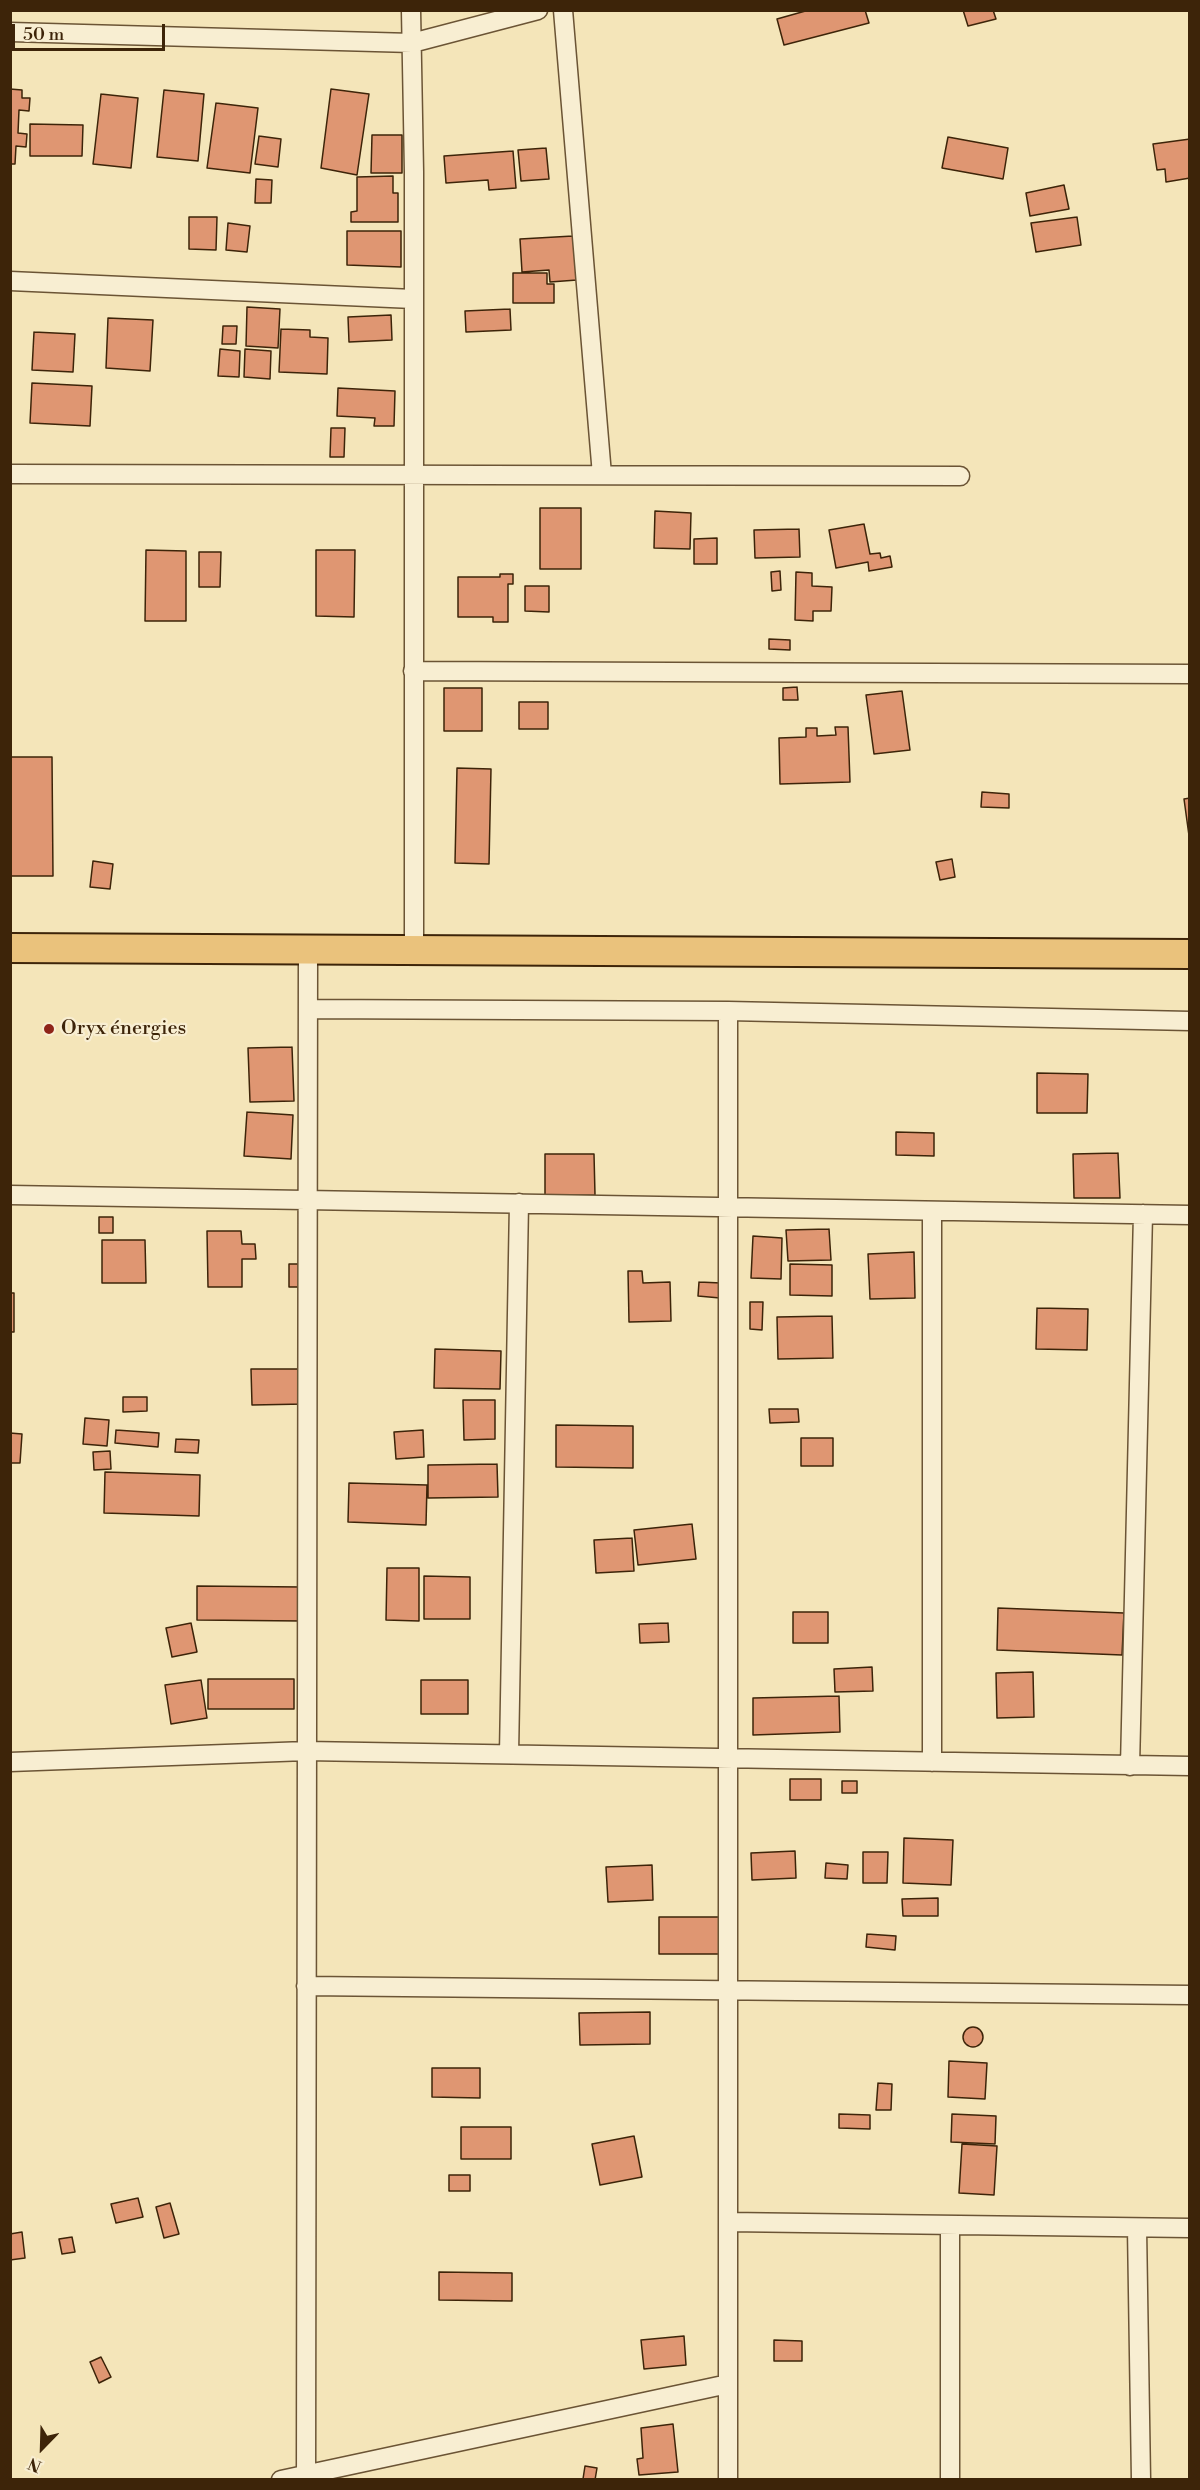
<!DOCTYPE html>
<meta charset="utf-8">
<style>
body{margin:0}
#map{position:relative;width:1200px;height:2490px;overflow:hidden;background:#f4e5b9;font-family:"Libre Bodoni",serif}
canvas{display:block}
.frame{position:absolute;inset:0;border:12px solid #3d2409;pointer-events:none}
.north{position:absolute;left:12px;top:2418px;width:60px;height:60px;-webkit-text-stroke:4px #f8eed2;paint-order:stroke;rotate:203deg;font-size:16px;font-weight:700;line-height:24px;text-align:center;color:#3d2409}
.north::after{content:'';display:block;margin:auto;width:21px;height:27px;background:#3d2409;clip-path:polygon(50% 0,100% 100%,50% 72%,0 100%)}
.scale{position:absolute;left:12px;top:24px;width:153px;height:27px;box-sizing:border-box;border:3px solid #3d2409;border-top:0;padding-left:8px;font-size:18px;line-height:21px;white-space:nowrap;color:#3d2409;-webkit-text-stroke:4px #f8eed2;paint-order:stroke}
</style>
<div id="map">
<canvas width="1200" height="2490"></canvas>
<div class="frame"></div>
<div class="north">N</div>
<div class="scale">50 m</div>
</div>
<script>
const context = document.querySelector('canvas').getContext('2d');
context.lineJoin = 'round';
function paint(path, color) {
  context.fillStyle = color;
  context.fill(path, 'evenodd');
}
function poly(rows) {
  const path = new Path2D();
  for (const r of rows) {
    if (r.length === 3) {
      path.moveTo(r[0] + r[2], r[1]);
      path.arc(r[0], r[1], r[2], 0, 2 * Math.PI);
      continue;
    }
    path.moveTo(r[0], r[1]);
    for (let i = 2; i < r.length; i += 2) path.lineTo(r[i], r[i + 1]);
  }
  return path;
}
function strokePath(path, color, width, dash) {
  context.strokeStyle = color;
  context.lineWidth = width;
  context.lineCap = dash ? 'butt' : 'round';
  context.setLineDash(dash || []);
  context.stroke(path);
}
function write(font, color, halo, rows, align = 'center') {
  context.font = font + ' "Libre Bodoni",serif';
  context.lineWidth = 4.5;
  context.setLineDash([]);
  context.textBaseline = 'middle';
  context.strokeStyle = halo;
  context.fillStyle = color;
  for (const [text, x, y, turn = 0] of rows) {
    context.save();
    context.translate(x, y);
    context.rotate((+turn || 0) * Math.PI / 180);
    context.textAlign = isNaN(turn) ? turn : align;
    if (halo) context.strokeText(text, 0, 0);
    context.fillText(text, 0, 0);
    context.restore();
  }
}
const building = poly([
 [809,10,865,10,869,23,784,45,777,19,809,10],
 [963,10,993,10,996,19,968,26,963,10],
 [10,89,22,90,22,98,30,98,29,111,19,110,18,133,27,134,26,147,16,146,15,164,10,164,10,89],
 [331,89,369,94,357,175,321,168,331,89],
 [164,90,204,94,198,161,157,157,164,90],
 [101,94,138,98,131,168,93,164,101,94],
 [216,103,258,108,250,173,207,168,216,103],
 [30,124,83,125,82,156,30,156,30,124],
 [372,135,402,135,402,173,371,173,372,135],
 [259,136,281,139,278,167,255,164,259,136],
 [948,137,1008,148,1003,179,942,168,948,137],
 [1190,139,1190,178,1166,182,1165,169,1157,170,1153,144,1190,139],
 [546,148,549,179,521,181,518,150,546,148],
 [513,151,516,188,489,190,488,180,446,183,444,156,513,151],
 [393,176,393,193,398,193,398,222,351,222,351,212,357,211,357,177,393,176],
 [256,179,272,180,271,203,255,203,256,179],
 [1064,185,1069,209,1030,216,1026,193,1064,185],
 [189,217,217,217,216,250,189,249,189,217],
 [1077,217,1081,245,1036,252,1031,223,1077,217],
 [228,223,250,226,247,252,226,250,228,223],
 [347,231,401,231,401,267,347,265,347,231],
 [573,236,577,280,550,282,549,270,522,272,520,239,573,236],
 [513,273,547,273,547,284,554,284,554,303,513,303,513,273],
 [247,307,280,309,278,348,246,346,247,307],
 [510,309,511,330,466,332,465,311,510,309],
 [391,315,392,340,349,342,348,317,391,315],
 [108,318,153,320,150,371,106,368,108,318],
 [223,326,237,326,236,344,222,344,223,326],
 [281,329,310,330,310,337,328,338,327,374,279,372,281,329],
 [34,332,75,334,73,372,32,370,34,332],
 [220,349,240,351,239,377,218,376,220,349],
 [245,349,271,351,270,379,244,377,245,349],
 [32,383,92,386,90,426,30,423,32,383],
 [338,388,395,391,394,426,374,426,375,418,337,416,338,388],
 [331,428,345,428,344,457,330,457,331,428],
 [540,508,581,508,581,569,540,569,540,508],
 [655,511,691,513,690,549,654,548,655,511],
 [864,524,870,554,880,553,881,558,890,556,892,567,869,571,868,562,836,568,829,530,864,524],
 [799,529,800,557,755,558,754,530,799,529],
 [717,538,717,564,694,564,694,539,717,538],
 [146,550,186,551,186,621,145,621,146,550],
 [316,550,355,550,354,617,316,616,316,550],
 [199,552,221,552,220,587,199,587,199,552],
 [780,571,781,590,772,591,771,572,780,571],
 [796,572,812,573,812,586,832,587,831,611,813,611,813,621,795,620,796,572],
 [500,574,513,574,513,584,508,584,508,622,493,622,493,617,458,617,458,577,500,577,500,574],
 [525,586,549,586,549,612,525,611,525,586],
 [769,639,790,640,790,650,769,649,769,639],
 [797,687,798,700,783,700,783,688,797,687],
 [444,688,482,688,482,731,444,731,444,688],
 [902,691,910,750,874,754,866,695,902,691],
 [519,702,548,702,548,729,519,729,519,702],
 [835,727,848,727,850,782,780,784,779,738,806,737,806,728,817,728,817,736,836,735,835,727],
 [10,757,52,757,53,876,10,876,10,757],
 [457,768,491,769,489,864,455,863,457,768],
 [982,792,1009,794,1009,808,981,807,982,792],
 [1190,798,1190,843,1184,799,1190,798],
 [952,859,955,877,940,880,936,862,952,859],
 [93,861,113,864,110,889,90,887,93,861],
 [292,1047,294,1101,250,1102,248,1048,292,1047],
 [1037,1073,1088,1074,1087,1113,1037,1113,1037,1073],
 [247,1112,293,1115,291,1159,244,1156,247,1112],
 [896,1132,934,1133,934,1156,896,1155,896,1132],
 [1118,1153,1120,1198,1074,1198,1073,1154,1118,1153],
 [545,1154,594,1154,595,1195,545,1196,545,1154],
 [99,1217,113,1217,113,1233,99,1233,99,1217],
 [829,1229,831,1260,788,1261,786,1230,829,1229],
 [207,1231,241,1231,242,1244,255,1244,256,1259,242,1259,242,1287,208,1287,207,1231],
 [753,1236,782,1238,781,1279,751,1278,753,1236],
 [102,1240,145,1240,146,1283,102,1283,102,1240],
 [914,1252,915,1298,870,1299,868,1254,914,1252],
 [289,1264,306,1264,307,1287,289,1287,289,1264],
 [790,1264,832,1265,832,1296,790,1295,790,1264],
 [628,1271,642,1271,643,1283,670,1282,671,1321,629,1322,628,1271],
 [699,1282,721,1283,720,1298,698,1296,699,1282],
 [10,1293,14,1293,14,1332,10,1332,10,1293],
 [750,1302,763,1302,762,1330,750,1329,750,1302],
 [1037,1308,1088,1309,1087,1350,1036,1349,1037,1308],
 [832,1316,833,1358,778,1359,777,1317,832,1316],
 [435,1349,501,1351,500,1389,434,1388,435,1349],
 [251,1369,305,1369,305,1404,252,1405,251,1369],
 [123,1397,147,1397,147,1411,123,1412,123,1397],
 [463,1400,495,1400,495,1439,464,1440,463,1400],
 [769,1409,798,1409,799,1422,770,1423,769,1409],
 [85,1418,109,1420,107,1446,83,1444,85,1418],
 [556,1425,633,1426,633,1468,556,1467,556,1425],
 [116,1430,159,1433,158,1447,115,1443,116,1430],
 [423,1430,424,1457,396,1459,394,1432,423,1430],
 [10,1433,22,1434,20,1463,10,1463,10,1433],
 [801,1438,833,1438,833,1466,801,1466,801,1438],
 [176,1439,199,1440,198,1453,175,1452,176,1439],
 [110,1451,111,1469,94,1470,93,1452,110,1451],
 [497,1464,498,1497,428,1498,428,1465,497,1464],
 [105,1472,200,1475,199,1516,104,1513,105,1472],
 [349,1483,427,1485,426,1525,348,1522,349,1483],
 [692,1524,696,1559,638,1565,634,1530,692,1524],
 [632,1538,634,1571,596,1573,594,1540,632,1538],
 [387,1568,419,1568,419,1621,386,1620,387,1568],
 [424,1576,470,1577,470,1619,424,1619,424,1576],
 [197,1586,302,1587,302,1621,197,1620,197,1586],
 [998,1608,1124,1613,1122,1655,997,1650,998,1608],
 [793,1612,828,1612,828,1643,793,1643,793,1612],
 [191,1623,197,1652,172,1657,166,1628,191,1623],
 [668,1623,669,1642,640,1643,639,1624,668,1623],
 [872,1667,873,1691,835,1692,834,1669,872,1667],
 [1033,1672,1034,1717,997,1718,996,1673,1033,1672],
 [208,1679,294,1679,294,1709,208,1709,208,1679],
 [201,1680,207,1718,171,1724,165,1685,201,1680],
 [421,1680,468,1680,468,1714,421,1714,421,1680],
 [839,1696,840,1732,753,1735,753,1698,839,1696],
 [790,1779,821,1779,821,1800,790,1800,790,1779],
 [842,1781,857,1781,857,1793,842,1793,842,1781],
 [904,1838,953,1840,951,1885,903,1883,904,1838],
 [795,1851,796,1878,752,1880,751,1853,795,1851],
 [863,1852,888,1852,887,1883,863,1883,863,1852],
 [826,1863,848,1865,847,1879,825,1878,826,1863],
 [652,1865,653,1900,608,1902,606,1867,652,1865],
 [938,1898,938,1916,903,1916,902,1899,938,1898],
 [659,1917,720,1917,720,1954,659,1954,659,1917],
 [867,1934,896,1936,895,1950,866,1947,867,1934],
 [650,2012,650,2044,580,2045,579,2013,650,2012],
 [973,2037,10],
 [949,2061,987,2063,985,2099,948,2097,949,2061],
 [432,2068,480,2068,480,2098,432,2097,432,2068],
 [878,2083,892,2084,891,2110,876,2110,878,2083],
 [839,2114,870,2115,870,2129,839,2128,839,2114],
 [952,2114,996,2116,995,2144,951,2142,952,2114],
 [461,2127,511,2127,511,2159,461,2159,461,2127],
 [634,2136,642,2177,600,2185,592,2144,634,2136],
 [962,2144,997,2146,994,2195,959,2193,962,2144],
 [449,2175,470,2175,470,2191,449,2191,449,2175],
 [138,2198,143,2217,116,2223,111,2204,138,2198],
 [170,2203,179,2234,164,2238,156,2207,170,2203],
 [22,2232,25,2258,10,2260,10,2234,22,2232],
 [72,2237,75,2252,62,2254,59,2239,72,2237],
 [439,2272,512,2273,512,2301,439,2300,439,2272],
 [684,2336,686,2365,644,2369,641,2340,684,2336],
 [774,2340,802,2341,802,2361,774,2361,774,2340],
 [101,2357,111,2377,99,2383,90,2362,101,2357],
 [673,2424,678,2472,639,2475,637,2459,643,2458,641,2428,673,2424],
 [585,2466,597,2468,595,2480,583,2479,585,2466]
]);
paint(building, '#df9672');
strokePath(building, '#3d2409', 1.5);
const minor = poly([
 [411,10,414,172,414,950],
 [563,10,602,475],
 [10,32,412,43,538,10],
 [10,281,413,299],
 [10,474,960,476],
 [413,671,1190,674],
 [308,1009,728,1011,1190,1021],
 [728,1011,728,2480],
 [10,1195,1190,1215],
 [509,1754,519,1203],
 [10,1762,306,1751,1190,1766],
 [932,1762,932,1211],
 [1130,1766,1143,1214],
 [306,1986,1190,1995],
 [728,2222,1190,2228],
 [1137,2228,1141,2480],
 [306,2474,308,949],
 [281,2480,728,2384],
 [950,2480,950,2225]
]);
const primary = poly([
 [10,948,1190,954]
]);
strokePath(minor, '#6b5435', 21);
strokePath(primary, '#3d2409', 32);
strokePath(minor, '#f8eed2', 18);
strokePath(primary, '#eac27c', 28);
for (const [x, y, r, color] of [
 [49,1029,6,"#8f2418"]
]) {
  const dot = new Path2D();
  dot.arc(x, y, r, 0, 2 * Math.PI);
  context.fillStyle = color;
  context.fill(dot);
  strokePath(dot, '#f8eed2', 2);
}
write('20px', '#3d2409', '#f8eed2', [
 ["Oryx énergies",61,1029]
], 'left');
</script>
